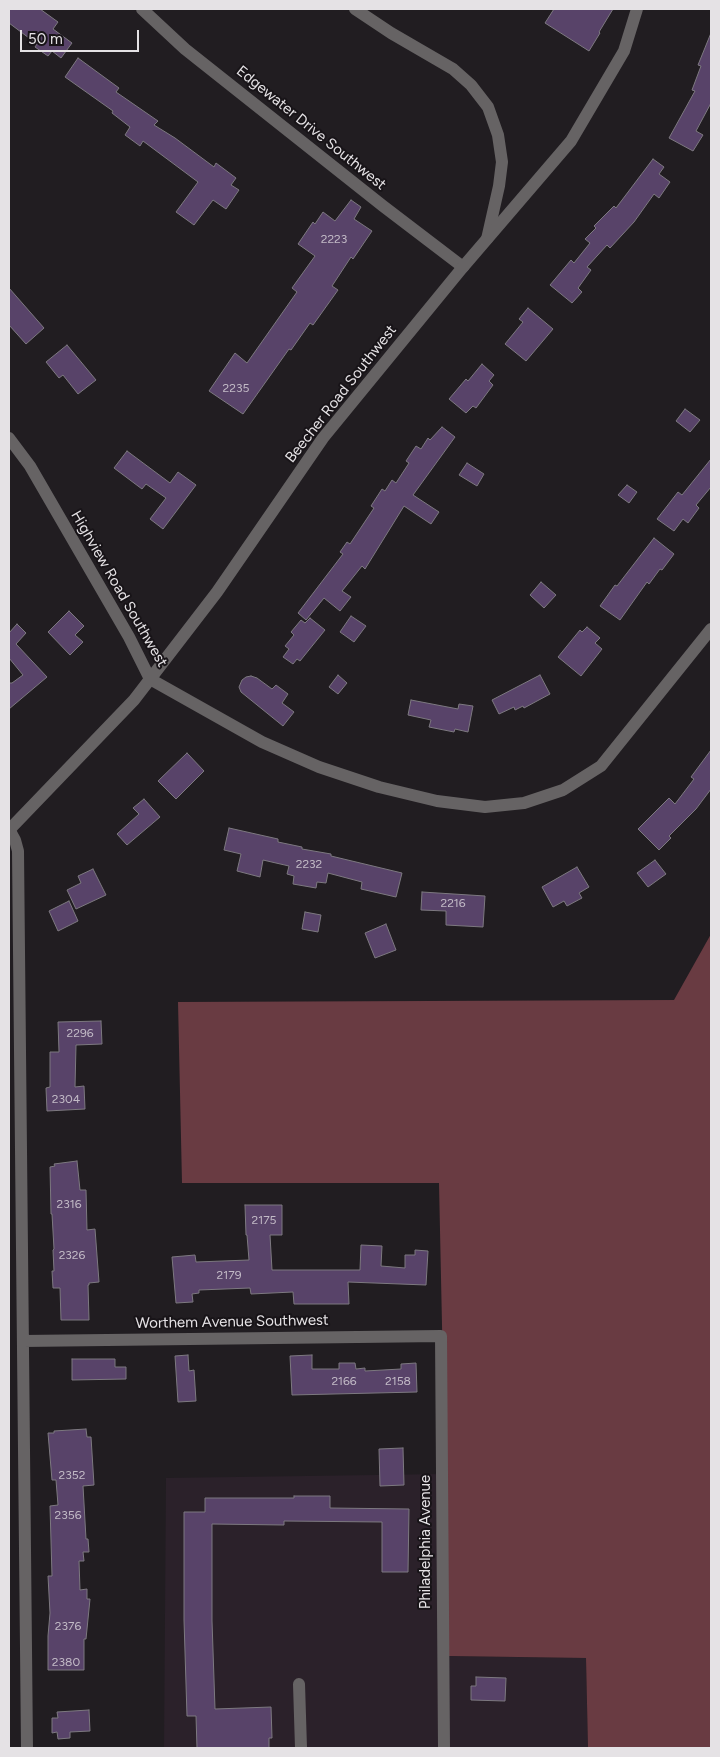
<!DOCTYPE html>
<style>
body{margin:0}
#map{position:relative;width:720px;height:1757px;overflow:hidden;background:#211d21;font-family:Figtree,sans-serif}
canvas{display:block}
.frame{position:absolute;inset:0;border:10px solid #e5e2e5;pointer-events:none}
.scale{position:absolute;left:20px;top:30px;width:119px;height:22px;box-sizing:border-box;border:2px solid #e5e2e5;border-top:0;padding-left:6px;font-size:15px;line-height:18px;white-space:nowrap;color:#e5e2e5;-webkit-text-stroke:4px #181418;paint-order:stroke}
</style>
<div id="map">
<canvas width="720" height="1757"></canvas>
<div class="frame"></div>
<div class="scale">50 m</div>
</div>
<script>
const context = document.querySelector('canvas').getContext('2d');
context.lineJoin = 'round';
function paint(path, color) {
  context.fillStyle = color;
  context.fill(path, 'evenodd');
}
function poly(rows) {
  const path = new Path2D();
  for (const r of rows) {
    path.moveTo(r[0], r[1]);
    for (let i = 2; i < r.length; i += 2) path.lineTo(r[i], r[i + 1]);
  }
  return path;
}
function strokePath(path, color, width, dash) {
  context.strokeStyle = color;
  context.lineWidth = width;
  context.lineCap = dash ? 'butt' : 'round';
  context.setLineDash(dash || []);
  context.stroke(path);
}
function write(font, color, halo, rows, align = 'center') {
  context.font = font + ' Figtree,sans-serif';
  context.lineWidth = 4;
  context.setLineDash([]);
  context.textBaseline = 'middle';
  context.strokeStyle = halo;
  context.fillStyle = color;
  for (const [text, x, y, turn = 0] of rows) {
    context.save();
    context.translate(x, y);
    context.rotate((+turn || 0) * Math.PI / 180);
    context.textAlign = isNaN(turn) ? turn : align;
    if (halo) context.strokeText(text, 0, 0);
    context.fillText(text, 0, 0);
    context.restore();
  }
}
paint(poly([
 [445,1474,449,1656,586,1658,588,1748,164,1748,166,1478]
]), '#2b212a');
paint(poly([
 [711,934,711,1748,588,1748,586,1658,449,1656,439,1183,182,1183,178,1002,674,1000]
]), '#693b42');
const building = poly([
 [9,9,40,9,58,22,53,29,72,43,61,58,52,51,48,56,35,47,37,44,9,23,9,9],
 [554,9,613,9,599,32,600,33,589,51,545,23,554,9],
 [711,33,711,103,696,131,703,135,693,151,669,138,695,91,692,90,701,66,698,65,711,33],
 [78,58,119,88,116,92,158,121,154,125,175,138,214,167,216,163,236,178,231,185,239,190,226,209,213,200,194,225,176,212,198,182,143,141,140,146,125,135,130,127,112,113,113,111,65,77,78,58],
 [653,159,664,167,659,174,670,182,659,198,654,194,634,222,610,248,607,245,587,267,591,270,578,288,582,292,572,303,550,285,571,260,574,263,590,243,585,239,596,228,594,226,614,206,616,208,653,159],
 [351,200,361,207,354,219,372,231,353,259,351,257,332,286,338,290,313,325,310,323,291,350,289,349,243,414,209,391,235,353,247,363,297,292,292,288,315,256,298,244,313,222,315,224,323,212,335,221,351,200],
 [9,288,44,328,26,344,9,325,9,288],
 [528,308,553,329,526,361,505,344,523,322,519,319,528,308],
 [67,345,96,380,78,394,63,375,59,378,46,362,67,345],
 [482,364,494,375,489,381,493,385,476,408,473,406,466,413,449,399,466,379,468,381,482,364],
 [685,409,700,420,690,432,676,421,685,409],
 [442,427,455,437,413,495,439,512,431,524,404,506,365,569,362,566,342,591,351,597,340,611,324,598,306,620,298,613,343,554,340,552,347,542,350,544,374,508,371,506,382,489,385,491,392,480,396,483,409,463,406,461,416,446,421,449,428,438,430,440,442,427],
 [127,451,170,483,178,472,196,485,163,529,150,519,166,498,146,484,142,489,114,468,127,451],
 [711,459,711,487,696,505,699,508,688,523,683,519,674,531,657,519,678,492,682,495,711,459],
 [467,463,484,474,477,486,459,475,467,463],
 [627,485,637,492,629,503,618,495,627,485],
 [654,538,674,554,662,570,660,569,649,584,647,582,620,620,600,606,615,585,617,586,654,538],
 [541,582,556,595,544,608,530,595,541,582],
 [69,611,84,626,75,635,83,642,70,655,48,632,69,611],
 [351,616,366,626,354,642,340,632,351,616],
 [310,618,325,630,300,661,297,659,293,664,283,657,289,649,285,646,294,635,291,632,301,620,305,623,310,618],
 [17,624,26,633,16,644,47,677,9,709,9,683,12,683,23,675,9,658,9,633,17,624],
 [587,627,600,638,595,643,602,649,581,676,558,657,580,630,582,632,587,627],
 [338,675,347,683,338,694,329,687,338,675],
 [540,675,550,694,524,708,523,706,515,710,514,707,499,714,492,700,540,675],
 [251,676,257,678,272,689,276,685,288,694,282,703,294,712,283,726,241,692,239,687,242,680,246,677,251,676],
 [411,700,458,709,459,704,473,706,468,732,455,729,454,732,429,727,431,720,408,715,411,700],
 [711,750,711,789,696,809,669,836,671,838,659,850,638,829,669,798,675,804,694,779,691,777,711,750],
 [187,753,204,771,176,799,158,781,187,753],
 [144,799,160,817,127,845,117,834,139,814,133,808,144,799],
 [229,828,278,839,278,842,302,847,302,849,331,854,331,856,402,873,396,897,361,889,362,882,328,873,326,883,317,882,316,888,293,884,294,876,287,874,289,866,263,860,260,877,237,871,241,854,224,850,229,828],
 [655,860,666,874,648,887,637,873,655,860],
 [577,867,589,887,579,893,582,898,567,906,564,901,553,907,542,887,577,867],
 [93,869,106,895,76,909,67,890,81,883,78,876,93,869],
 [422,892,485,896,483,927,446,925,446,911,421,910,422,892],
 [69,901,78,921,58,931,49,911,69,901],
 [305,912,321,915,318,932,302,929,305,912],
 [386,924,396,950,375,958,365,933,386,924],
 [101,1021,102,1044,76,1045,75,1087,84,1086,85,1109,47,1111,46,1088,50,1087,50,1052,59,1052,58,1022,101,1021],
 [77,1161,80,1190,86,1190,87,1230,95,1229,99,1282,89,1283,89,1285,88,1285,89,1320,61,1320,60,1288,53,1288,52,1271,54,1271,53,1250,54,1249,52,1214,51,1214,50,1167,55,1166,54,1164,77,1161],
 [245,1205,282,1205,282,1235,270,1235,272,1270,360,1270,361,1245,382,1246,381,1266,405,1268,405,1255,415,1255,415,1250,428,1251,426,1285,348,1282,349,1304,294,1304,293,1292,251,1294,250,1288,199,1290,199,1293,192,1294,193,1302,176,1303,172,1257,195,1255,196,1262,249,1260,247,1235,246,1235,245,1205],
 [188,1355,189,1371,194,1370,196,1401,178,1402,175,1356,188,1355],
 [312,1355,312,1369,339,1369,339,1363,355,1363,356,1369,365,1368,365,1371,401,1369,401,1364,416,1363,417,1392,292,1395,290,1356,312,1355],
 [72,1359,115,1359,115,1367,126,1367,126,1379,72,1380,72,1359],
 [86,1429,87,1437,91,1437,94,1485,83,1486,86,1539,88,1539,89,1552,83,1552,84,1561,79,1561,80,1590,87,1589,87,1599,90,1599,86,1639,84,1639,84,1670,48,1670,48,1636,50,1613,48,1576,52,1576,50,1506,58,1505,56,1480,52,1480,48,1433,54,1433,54,1431,86,1429],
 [403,1448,404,1485,380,1486,379,1449,403,1448],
 [294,1496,330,1496,330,1508,409,1509,408,1572,382,1572,382,1522,284,1521,284,1525,212,1524,212,1621,215,1709,271,1707,272,1738,269,1738,269,1748,197,1748,196,1716,187,1716,184,1620,184,1512,205,1512,205,1498,294,1498,294,1496],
 [476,1677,506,1678,505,1701,471,1700,471,1686,476,1686,476,1677],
 [89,1710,90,1731,70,1732,70,1738,58,1739,57,1732,52,1733,52,1718,58,1718,57,1712,89,1710]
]);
paint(building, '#584369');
strokePath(building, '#7d7980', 1);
strokePath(poly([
 [142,9,185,49,383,206,463,267],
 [355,9,391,33,453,69,471,85,488,107,498,135,502,162,499,186,487,239],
 [9,438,30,466,129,637,150,679,262,742,319,767,379,787,437,801,485,807,524,803,563,790,601,766,711,629],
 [9,829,15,840,18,851,27,1748],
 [23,1341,441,1336,444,1748],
 [299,1684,301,1748]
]), '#666364', 12);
strokePath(poly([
 [9,830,134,700,217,592,323,438,463,267,571,141,624,51,637,9]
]), '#666364', 12);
write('12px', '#c2bac6', null, [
 ["2223",334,239],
 ["2235",236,388],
 ["2232",309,864],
 ["2216",453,903],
 ["2296",80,1033],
 ["2304",66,1099],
 ["2316",69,1204],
 ["2175",264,1220],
 ["2326",72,1255],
 ["2179",229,1275],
 ["2166",344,1381],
 ["2158",398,1381],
 ["2352",72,1475],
 ["2356",68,1515],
 ["2376",68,1626],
 ["2380",66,1662]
]);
write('15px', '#e5e2e5', '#181418', [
 ["Edgewater Drive Southwest",311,128,39],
 ["Beecher Road Southwest",341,394,-52],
 ["Highview Road Southwest",119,589,60],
 ["Worthem Avenue Southwest",232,1322,-1],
 ["Philadelphia Avenue",426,1542,-90]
]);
</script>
